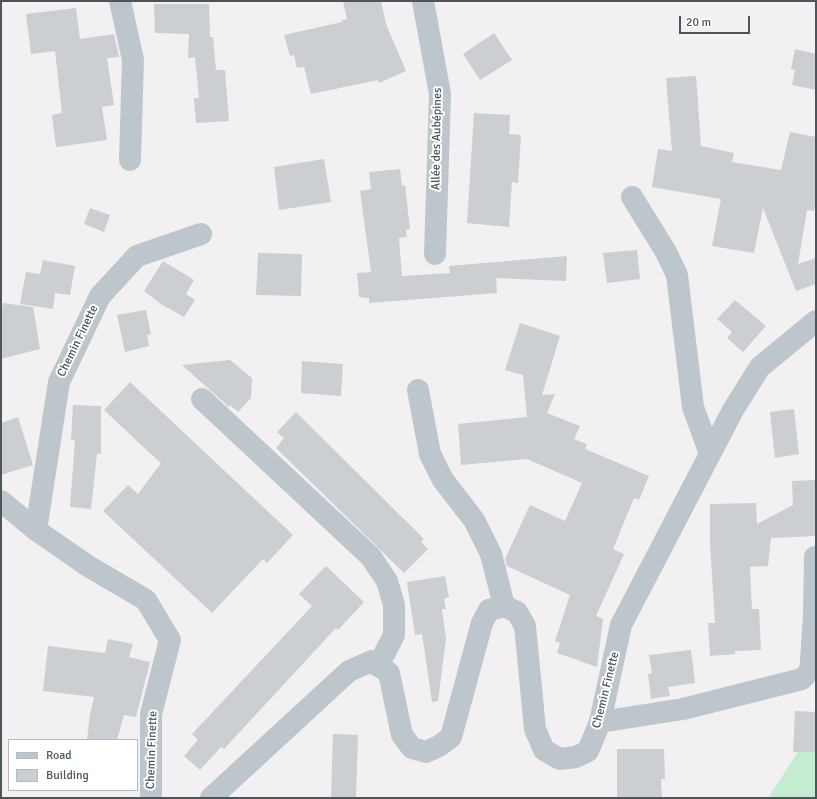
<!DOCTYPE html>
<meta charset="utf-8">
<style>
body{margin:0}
#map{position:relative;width:817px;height:799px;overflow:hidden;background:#f3f0f1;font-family:Signika,sans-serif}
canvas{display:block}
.frame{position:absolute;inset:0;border:2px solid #4a555c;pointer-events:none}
.legend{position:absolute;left:8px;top:739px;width:130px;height:52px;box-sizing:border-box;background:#fff;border:1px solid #b7bbbe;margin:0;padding:5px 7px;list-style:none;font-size:12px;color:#4a555c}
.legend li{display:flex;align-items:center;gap:8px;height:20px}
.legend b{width:20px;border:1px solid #b7bbbe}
.scale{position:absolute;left:679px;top:16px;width:71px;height:18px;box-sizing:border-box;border:2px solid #4a555c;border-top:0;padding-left:5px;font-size:12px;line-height:14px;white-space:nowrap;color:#4a555c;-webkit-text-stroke:3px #fff;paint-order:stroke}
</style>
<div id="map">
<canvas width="817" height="799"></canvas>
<div class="frame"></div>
<ul class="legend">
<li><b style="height:5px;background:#bdc6cc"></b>Road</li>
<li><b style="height:11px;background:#cbced2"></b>Building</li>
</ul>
<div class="scale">20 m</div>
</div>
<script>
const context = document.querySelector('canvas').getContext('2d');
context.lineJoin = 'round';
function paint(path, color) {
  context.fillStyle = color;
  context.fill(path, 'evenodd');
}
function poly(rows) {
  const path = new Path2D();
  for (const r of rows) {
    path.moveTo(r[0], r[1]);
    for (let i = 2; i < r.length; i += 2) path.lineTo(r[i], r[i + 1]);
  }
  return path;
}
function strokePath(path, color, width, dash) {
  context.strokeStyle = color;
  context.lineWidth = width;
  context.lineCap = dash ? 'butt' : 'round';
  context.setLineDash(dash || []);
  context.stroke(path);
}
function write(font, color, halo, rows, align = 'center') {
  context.font = font + ' Signika,sans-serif';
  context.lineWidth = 4;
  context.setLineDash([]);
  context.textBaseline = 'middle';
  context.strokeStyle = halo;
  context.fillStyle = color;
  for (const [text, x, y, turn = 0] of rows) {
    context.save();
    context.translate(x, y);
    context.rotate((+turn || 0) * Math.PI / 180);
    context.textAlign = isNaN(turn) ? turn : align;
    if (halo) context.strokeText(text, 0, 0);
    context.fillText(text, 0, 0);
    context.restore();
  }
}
paint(poly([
 [816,724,816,798,768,798]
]), '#c3ecd0');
paint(poly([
 [343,1,381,1,386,24,406,71,379,83,378,80,311,94,304,67,297,68,294,55,290,56,284,35,342,22,342,20,347,19],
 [154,4,209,4,210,37,213,37,216,70,225,70,229,121,196,123,194,98,199,98,195,57,188,58,189,34,155,33],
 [76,8,80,39,114,34,119,57,107,58,114,105,102,107,107,140,56,147,52,115,62,113,55,51,31,54,26,14],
 [494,33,512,60,480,80,463,54],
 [795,49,816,54,816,90,792,85,795,70,791,69],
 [696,76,701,146,734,153,732,162,781,170,790,132,816,137,816,200,814,211,807,210,798,264,816,258,816,284,796,291,763,208,754,253,712,246,721,199,652,187,658,149,672,151,666,78],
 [474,113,510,115,509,134,521,135,518,183,512,182,509,227,467,223],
 [324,159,331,202,279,210,274,167],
 [400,169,402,186,405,185,410,229,406,230,407,237,399,238,402,276,450,273,449,266,567,256,566,281,496,278,497,293,369,303,369,298,359,297,357,273,371,272,360,191,371,189,369,172],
 [90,208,110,215,104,232,84,224],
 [637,250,640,279,607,283,603,253],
 [258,253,302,254,301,296,256,295],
 [43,260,75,266,70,295,55,293,53,309,20,304,26,272,40,274],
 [163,261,194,280,186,294,195,300,184,317,161,304,144,291],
 [735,300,766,326,743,352,727,338,732,332,717,319],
 [3,303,33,307,40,349,1,359,1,316],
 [146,310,151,334,147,335,149,346,125,352,117,315],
 [520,323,560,336,542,395,555,394,547,413,580,426,574,439,587,444,585,449,649,476,639,500,634,498,613,549,624,554,596,616,603,619,597,667,557,653,560,643,555,641,570,595,507,566,505,559,530,505,565,521,582,483,527,459,461,465,458,424,527,417,523,375,505,370],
 [230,360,252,378,251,398,238,412,230,405,229,407,182,365],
 [302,361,343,364,341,396,301,393],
 [130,382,293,535,267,563,263,559,212,613,103,511,128,485,138,494,161,463,154,457,155,456,153,456,104,410],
 [73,405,101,406,101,454,97,454,91,509,70,507,75,440,71,440],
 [794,409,799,454,775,458,770,412],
 [296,412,424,539,421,542,428,549,404,573,276,448,284,438,277,432],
 [18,417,33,465,1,475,1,423],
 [816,480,816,536,771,538,768,566,750,567,752,609,759,609,761,650,735,651,735,654,710,656,708,623,715,623,710,543,710,504,756,503,757,524,793,505,792,481],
 [326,566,364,602,338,630,336,628,224,749,221,747,200,770,184,756,198,740,192,734,312,606,299,594],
 [445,576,449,597,444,599,446,609,442,609,446,639,438,701,432,702,422,634,415,635,407,582],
 [108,639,133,644,129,657,150,662,136,717,124,715,117,740,87,740,90,714,94,697,43,691,48,646,105,653],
 [691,650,695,683,668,687,670,696,651,699,648,674,652,673,649,655],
 [795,711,816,712,816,752,793,752],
 [333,734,358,735,356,798,331,798],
 [617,749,664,749,665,779,661,779,662,798,617,798]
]), '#cbced2');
strokePath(poly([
 [120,1,133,60,130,160],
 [423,1,440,94,435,254],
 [632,197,666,252,677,275,693,407,710,454],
 [418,390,430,454,443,480,474,520,491,554,504,606],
 [202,399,371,557,387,581,394,605,394,635,378,666],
 [1,501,36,530,88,566,146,600,170,640,151,714,151,798],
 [36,530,59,382,100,296,137,256,201,234],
 [600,722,683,709,802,679,810,671,811,660,814,615,815,557],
 [211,798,349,671,372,661,389,673,402,735,412,748,426,752,439,746,451,737,482,623,489,610,504,606,517,612,525,626,535,729,544,750,560,759,576,757,588,751,600,722,621,625,733,410,760,367,816,321]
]), '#bdc6cc', 22);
write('12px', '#4a555c', '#fff', [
 ["Allée des Aubépines",437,139,-89],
 ["Chemin Finette",78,341,-64],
 ["Chemin Finette",606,690,-76],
 ["Chemin Finette",152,750,-88]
]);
</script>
